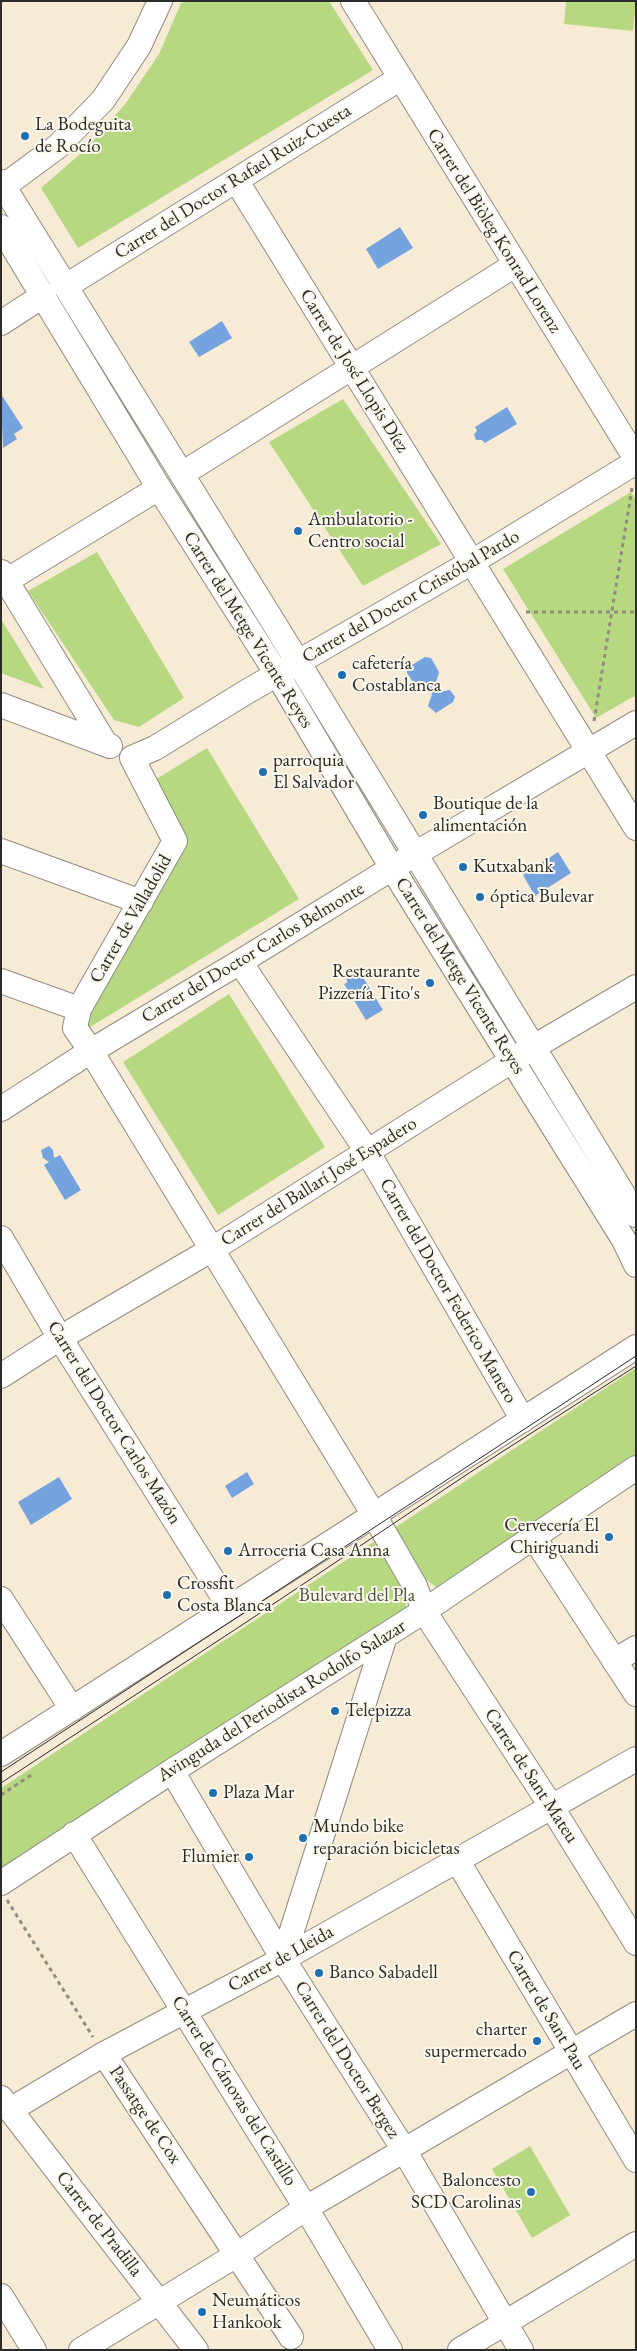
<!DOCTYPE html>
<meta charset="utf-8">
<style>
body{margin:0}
#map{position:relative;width:637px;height:2351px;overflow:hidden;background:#f7ebd6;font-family:"EB Garamond",serif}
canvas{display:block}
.frame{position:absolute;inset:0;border:2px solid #2b2b2b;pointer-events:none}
</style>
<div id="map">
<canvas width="637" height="2351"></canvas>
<div class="frame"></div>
</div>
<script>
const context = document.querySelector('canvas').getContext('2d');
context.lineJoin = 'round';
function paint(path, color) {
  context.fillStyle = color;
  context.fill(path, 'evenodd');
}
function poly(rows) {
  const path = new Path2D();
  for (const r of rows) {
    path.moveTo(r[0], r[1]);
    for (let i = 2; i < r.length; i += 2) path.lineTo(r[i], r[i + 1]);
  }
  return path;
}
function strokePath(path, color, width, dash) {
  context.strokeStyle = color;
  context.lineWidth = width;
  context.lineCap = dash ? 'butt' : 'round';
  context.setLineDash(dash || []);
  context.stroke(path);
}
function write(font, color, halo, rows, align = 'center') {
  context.font = font + ' "EB Garamond",serif';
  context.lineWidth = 4;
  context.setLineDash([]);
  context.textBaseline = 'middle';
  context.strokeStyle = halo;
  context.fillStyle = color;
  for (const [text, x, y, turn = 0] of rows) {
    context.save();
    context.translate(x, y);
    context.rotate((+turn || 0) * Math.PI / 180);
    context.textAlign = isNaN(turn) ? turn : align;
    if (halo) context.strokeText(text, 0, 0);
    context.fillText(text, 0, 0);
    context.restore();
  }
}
paint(poly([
 [189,1,329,1,373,70,78,248,41,188,87,148,126,103,159,54,181,3],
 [566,1,636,1,633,31,564,24],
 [343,399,441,544,363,586,269,442],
 [631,492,636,500,636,695,596,718,503,569],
 [97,552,184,698,139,727,114,720,28,591],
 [1,619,44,689,1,673],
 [207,748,299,899,69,1040,186,835,153,781],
 [229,994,325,1147,218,1215,123,1062],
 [636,1368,636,1459,437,1588,426,1579,393,1529],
 [375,1541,406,1588,406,1608,1,1871,1,1788],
 [530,2146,570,2215,532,2238,492,2169]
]), '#b6d881');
paint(poly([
 [400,227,413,248,378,269,366,249],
 [222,321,232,338,199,357,189,342],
 [1,394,23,428,14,434,17,439,3,448],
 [507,407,517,424,485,443,482,440,476,440,474,434,477,431,475,427],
 [425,657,431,658,439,672,435,686,438,692,450,690,455,697,453,702,436,713,428,706,432,694,430,690,417,688,407,673,407,668],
 [558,852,571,873,535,896,523,875],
 [354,970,361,974,383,1010,366,1020,344,984,347,983,346,973],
 [49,1146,53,1150,54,1158,60,1155,81,1190,65,1200,44,1165,49,1162,43,1158,41,1150],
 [247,1472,254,1484,232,1498,225,1486],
 [59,1477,72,1499,31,1525,18,1502]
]), '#74a3de');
const minor = poly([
 [353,1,636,459],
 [236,180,636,828],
 [1,182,298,662,636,1215],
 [4,186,57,147,103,100,139,46,160,1],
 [1,227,159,488,277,674,392,868,624,1240,636,1265],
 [66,286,399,79],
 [1,323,44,295],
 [182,474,515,265],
 [1,572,105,743],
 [6,581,159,488],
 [1,705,110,746],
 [132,758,175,841,79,1009,75,1028,91,1051,374,1515,415,1586,424,1611,551,1806,636,1943],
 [132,758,155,748,248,691,472,562,636,462],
 [1,851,141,902],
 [240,962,367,1151,523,1420],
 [1,981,79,1009],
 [1,1109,91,1051,240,962,415,854,636,723],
 [1,1238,60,1338,229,1606],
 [1,1376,60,1338,211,1250,532,1048,636,987],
 [533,1536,636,1694],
 [1,1599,72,1709],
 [614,1661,636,1648],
 [1,1754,636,1347],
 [172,1771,283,1959,404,2150,521,2350],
 [74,1834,306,2208,390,2350],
 [457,1860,636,2160],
 [1,1883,172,1771,424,1611,636,1468],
 [283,1959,385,1636],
 [104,2054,291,2337],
 [1,2098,196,2350],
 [10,2110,104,2054,283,1959,636,1759],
 [1,2296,34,2350],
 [81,2350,238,2254,306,2208,636,2014],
 [460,2350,636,2244]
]);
strokePath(minor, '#918b80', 26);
strokePath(poly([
 [526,612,636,612],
 [594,721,632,488],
 [1,1795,31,1775],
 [7,1900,93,2037]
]), '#918b80', 3, [4, 4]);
strokePath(minor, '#fff', 24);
strokePath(poly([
 [1,1772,636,1356],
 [1,1783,242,1625,466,1475,636,1366]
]), '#2b2b2b', 1);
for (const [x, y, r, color] of [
 [25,136,5,"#1f6fb2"],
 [298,531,5,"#1f6fb2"],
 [342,675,5,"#1f6fb2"],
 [263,772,5,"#1f6fb2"],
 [423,815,5,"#1f6fb2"],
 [463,867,5,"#1f6fb2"],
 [480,897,5,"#1f6fb2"],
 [430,983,5,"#1f6fb2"],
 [609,1537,5,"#1f6fb2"],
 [228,1551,5,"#1f6fb2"],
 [167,1595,5,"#1f6fb2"],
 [335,1711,5,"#1f6fb2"],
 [213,1793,5,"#1f6fb2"],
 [303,1838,5,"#1f6fb2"],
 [249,1857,5,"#1f6fb2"],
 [319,1973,5,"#1f6fb2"],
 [537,2041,5,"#1f6fb2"],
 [531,2192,5,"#1f6fb2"],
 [202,2312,5,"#1f6fb2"]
]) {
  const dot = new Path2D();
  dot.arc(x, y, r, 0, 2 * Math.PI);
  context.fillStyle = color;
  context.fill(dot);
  strokePath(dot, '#fbf7ec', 2);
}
write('19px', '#2b2b2b', '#fbf7ec', [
 ["La Bodeguita",35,125],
 ["de Rocío",35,147],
 ["Ambulatorio -",308,520],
 ["Centro social",308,542],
 ["cafetería",352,664],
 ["Costablanca",352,686],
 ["parroquia",273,761],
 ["El Salvador",273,783],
 ["Boutique de la",433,804],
 ["alimentación",433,826],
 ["Kutxabank",473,867],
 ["óptica Bulevar",490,897],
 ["Restaurante",420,972,"right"],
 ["Pizzería Tito's",420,994,"right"],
 ["Cervecería El",599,1526,"right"],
 ["Chiriguandi",599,1548,"right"],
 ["Arroceria Casa Anna",238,1551],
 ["Crossfit",177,1584],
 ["Costa Blanca",177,1606],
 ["Telepizza",345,1711],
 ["Plaza Mar",223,1793],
 ["Mundo bike",313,1827],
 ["reparación bicicletas",313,1849],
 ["Flumier",239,1857,"right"],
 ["Banco Sabadell",329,1973],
 ["charter",527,2030,"right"],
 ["supermercado",527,2052,"right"],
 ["Baloncesto",521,2181,"right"],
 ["SCD Carolinas",521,2203,"right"],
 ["Neumáticos",212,2301],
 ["Hankook",212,2323]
], 'left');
write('19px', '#2b2b2b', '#fbf7ec', [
 ["Carrer del Doctor Rafael Ruiz-Cuesta",233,182,-32],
 ["Carrer del Biòleg Konrad Lorenz",494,231,58],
 ["Carrer de José Llopis Díez",354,371,58],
 ["Carrer del Doctor Cristóbal Pardo",411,597,-30],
 ["Carrer del Metge Vicente Reyes",248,630,58],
 ["Carrer de Valladolid",131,919,-60],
 ["Carrer del Doctor Carlos Belmonte",253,953,-31],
 ["Carrer del Metge Vicente Reyes",460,976,58],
 ["Carrer del Ballarí José Espadero",319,1182,-32],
 ["Carrer del Doctor Federico Manero",448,1291,60],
 ["Carrer del Doctor Carlos Mazón",114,1423,58],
 ["Avinguda del Periodista Rodolfo Salazar",282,1701,-32],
 ["Carrer de Sant Mateu",531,1776,57],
 ["Carrer de Lleida",281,1959,-29],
 ["Carrer de Sant Pau",546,2010,59],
 ["Carrer del Doctor Bergez",347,2060,58],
 ["Carrer de Cánovas del Castillo",234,2091,58],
 ["Passatge de Cox",145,2115,56],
 ["Carrer de Pradilla",99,2224,52]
]);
write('19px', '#4e5640', '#fbf7ec', [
 ["Bulevard del Pla",357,1596]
]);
</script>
